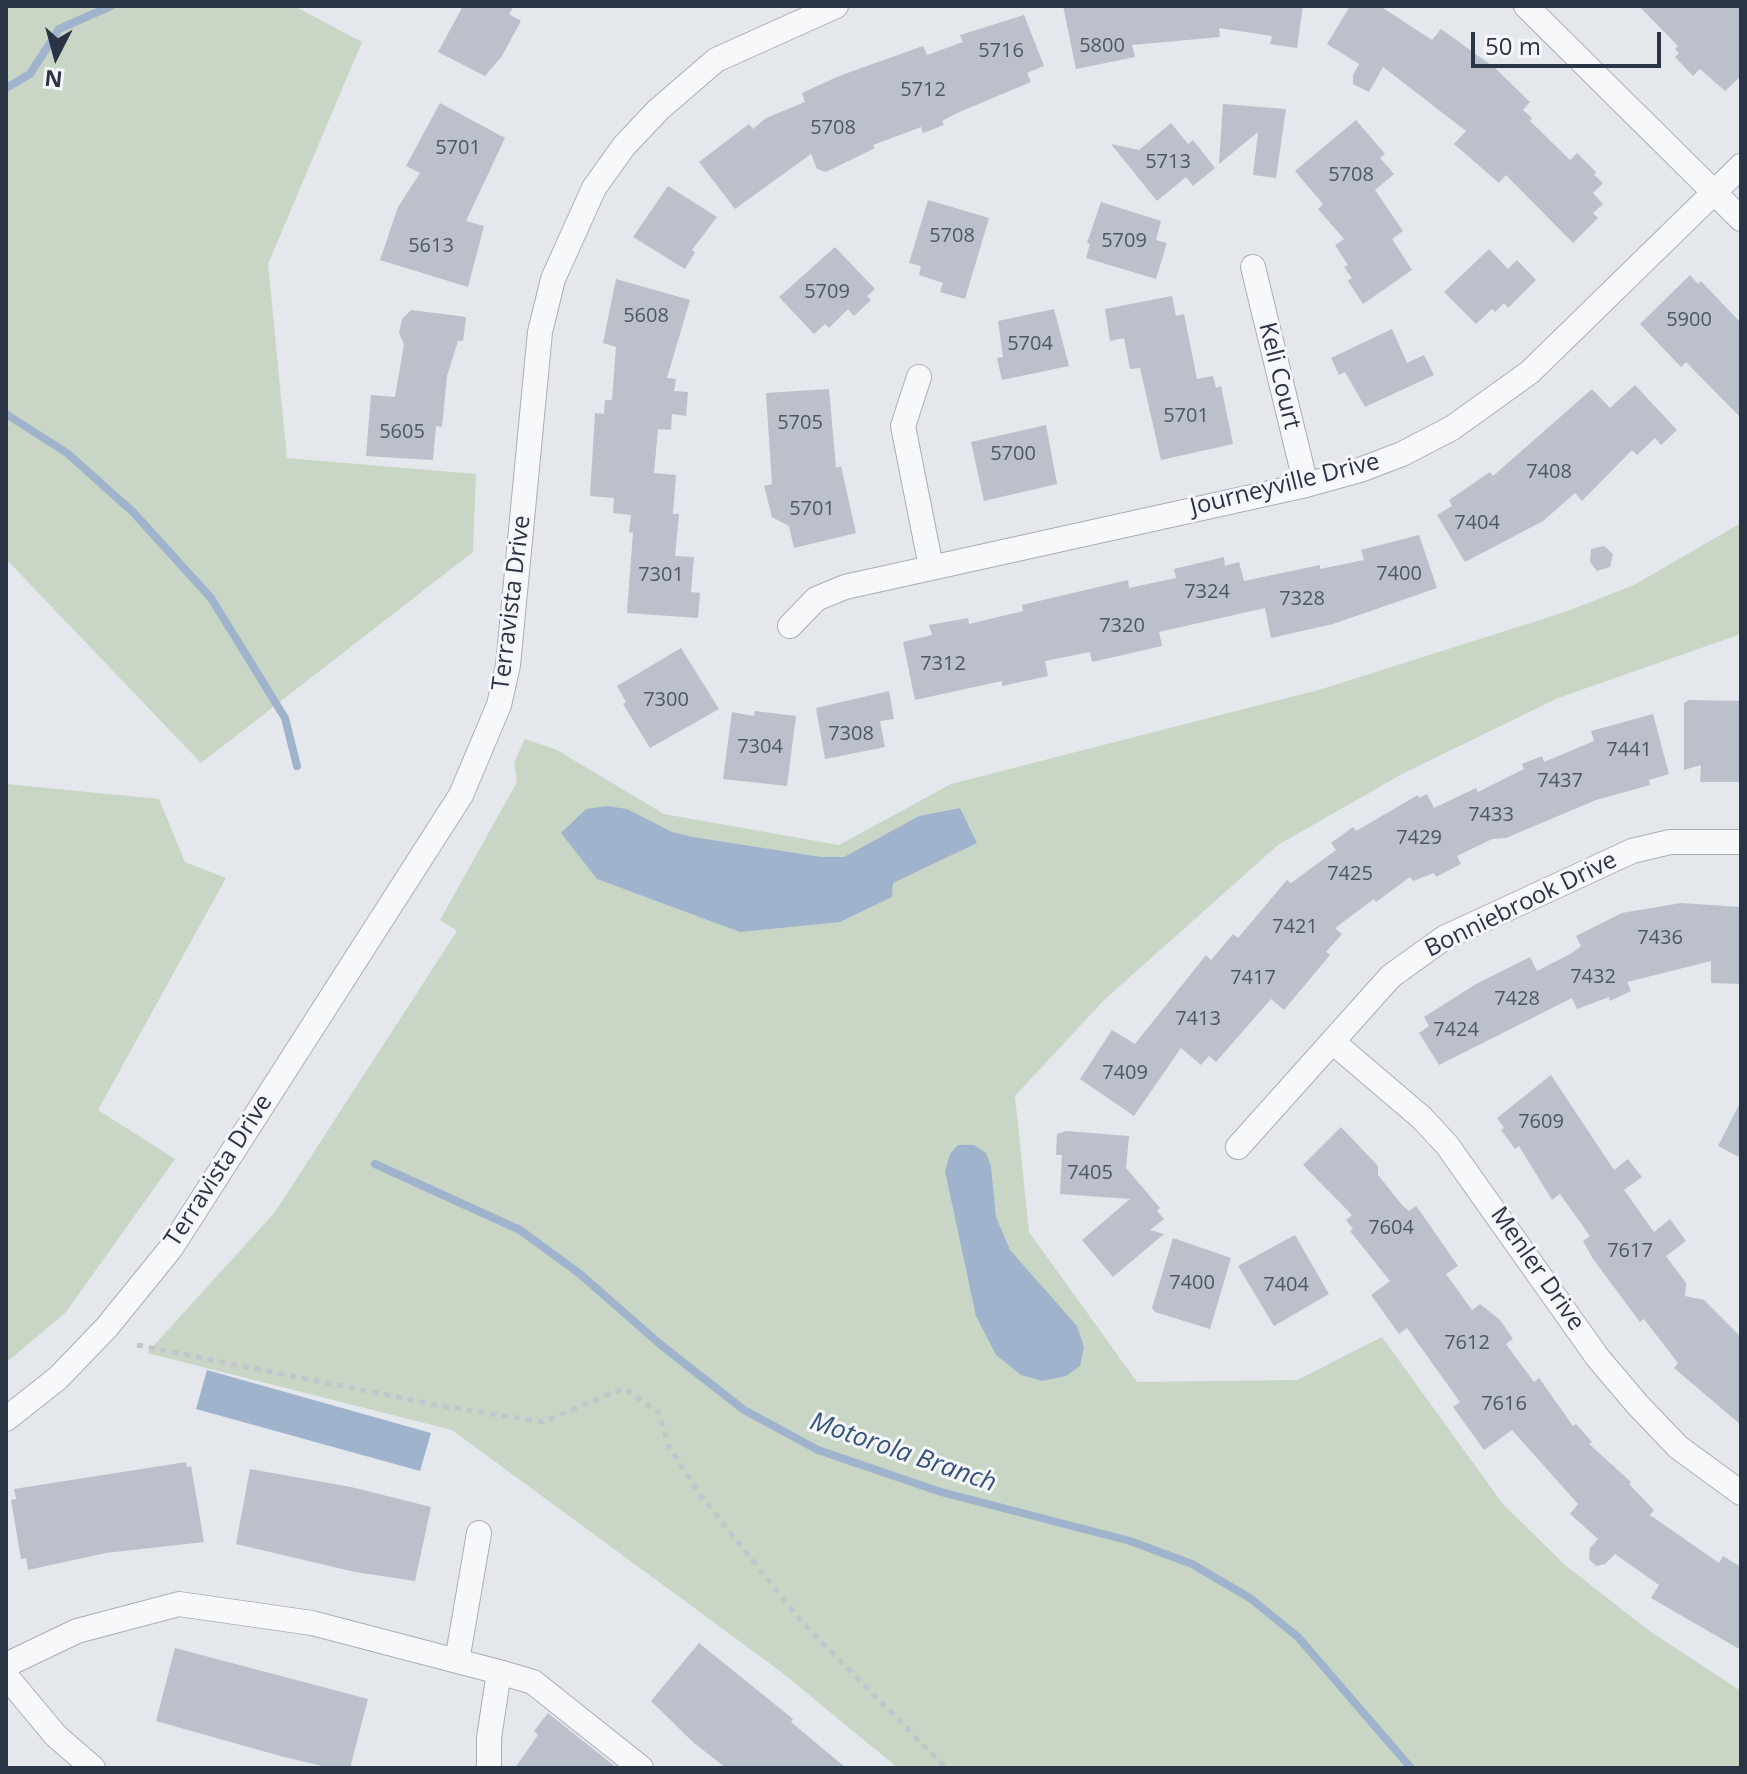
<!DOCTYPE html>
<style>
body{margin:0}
#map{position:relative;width:1747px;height:1774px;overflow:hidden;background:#e4e7ec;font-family:"Open Sans",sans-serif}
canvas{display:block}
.frame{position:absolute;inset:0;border:8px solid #2b3445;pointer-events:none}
.north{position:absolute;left:16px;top:16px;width:80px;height:80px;-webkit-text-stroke:6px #f4f6f9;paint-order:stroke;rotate:186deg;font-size:22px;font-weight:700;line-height:32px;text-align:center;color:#2b3445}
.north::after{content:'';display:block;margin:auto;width:28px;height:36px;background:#2b3445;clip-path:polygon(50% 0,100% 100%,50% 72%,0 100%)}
.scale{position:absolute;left:1471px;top:32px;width:190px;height:36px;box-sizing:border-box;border:4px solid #2b3445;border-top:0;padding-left:10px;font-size:24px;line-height:28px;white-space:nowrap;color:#2b3445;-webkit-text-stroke:6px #f4f6f9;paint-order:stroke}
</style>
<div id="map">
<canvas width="1747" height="1774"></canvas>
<div class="frame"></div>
<div class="north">N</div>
<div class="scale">50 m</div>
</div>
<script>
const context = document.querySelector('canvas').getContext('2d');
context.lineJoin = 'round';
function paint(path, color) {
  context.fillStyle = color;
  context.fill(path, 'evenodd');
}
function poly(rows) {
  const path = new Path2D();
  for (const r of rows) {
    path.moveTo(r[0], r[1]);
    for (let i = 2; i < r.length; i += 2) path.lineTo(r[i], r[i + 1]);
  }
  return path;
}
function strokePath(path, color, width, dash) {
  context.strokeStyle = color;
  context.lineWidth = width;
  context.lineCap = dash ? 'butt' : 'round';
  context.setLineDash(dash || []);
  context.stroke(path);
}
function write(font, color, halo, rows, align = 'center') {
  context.font = font + ' "Open Sans",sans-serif';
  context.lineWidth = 6;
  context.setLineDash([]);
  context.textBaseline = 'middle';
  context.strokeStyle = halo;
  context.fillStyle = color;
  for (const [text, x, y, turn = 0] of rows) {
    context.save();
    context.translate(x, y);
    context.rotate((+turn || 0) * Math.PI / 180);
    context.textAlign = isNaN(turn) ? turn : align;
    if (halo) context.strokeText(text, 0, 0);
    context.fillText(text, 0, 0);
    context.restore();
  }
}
paint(poly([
 [6,6,294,6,362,42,268,264,287,458,476,474,473,552,201,763,6,559],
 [1741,523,1741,634,1558,698,1402,774,1278,845,1104,1000,1015,1096,1029,1232,1137,1382,1297,1380,1382,1337,1503,1504,1565,1565,1648,1630,1741,1691,1741,1768,898,1768,780,1671,452,1430,147,1353,275,1212,457,931,440,920,517,782,514,762,525,739,557,750,664,814,839,845,951,784,1322,689,1565,612,1634,585],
 [6,784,159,799,185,862,226,878,98,1110,175,1159,66,1312,6,1363]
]), '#c9d6c5');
paint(poly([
 [607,806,627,809,672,832,693,837,821,857,844,857,919,816,960,808,977,843,893,883,892,897,840,922,740,932,597,879,561,833,586,809],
 [958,1145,974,1145,986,1153,991,1166,996,1217,1010,1250,1077,1326,1084,1347,1080,1366,1066,1376,1042,1381,1021,1375,996,1355,976,1316,945,1171,950,1154],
 [207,1370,431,1433,420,1471,196,1409]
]), '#9fb4cc');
strokePath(poly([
 [6,88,30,74,59,29,111,6],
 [6,414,67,453,133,512,211,598,285,718,297,766],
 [375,1164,520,1230,580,1274,661,1345,744,1410,818,1450,941,1492,1130,1541,1192,1564,1250,1598,1298,1637,1411,1768]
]), '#9fb4cc', 8);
paint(poly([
 [463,6,514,6,509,14,521,21,502,56,485,76,438,52],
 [1063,6,1303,6,1297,48,1270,44,1272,36,1219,28,1220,37,1132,45,1135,57,1076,69],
 [1350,6,1380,6,1432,40,1441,29,1495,68,1530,102,1523,110,1532,118,1530,121,1570,160,1577,153,1596,172,1594,175,1603,183,1593,193,1603,204,1593,213,1598,218,1573,243,1506,175,1499,183,1454,144,1466,131,1383,67,1369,92,1353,84,1353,75,1359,64,1327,44],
 [1639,6,1741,6,1741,76,1725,91,1700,69,1693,76,1675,57,1679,53,1675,49,1678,46],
 [1024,15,1044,66,1027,73,1031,82,957,113,942,121,944,125,923,133,921,127,873,145,875,148,826,172,817,169,811,154,735,209,699,162,749,124,753,129,766,118,805,102,802,93,839,76,923,46,927,55,963,42,960,35],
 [440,103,505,138,466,221,484,226,468,287,380,260,398,207,420,173,406,166],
 [1223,104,1286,109,1276,178,1253,175,1258,132,1219,164],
 [1356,120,1385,154,1380,158,1394,174,1375,190,1403,231,1392,239,1412,270,1363,304,1348,281,1352,278,1344,267,1348,265,1335,245,1344,239,1318,209,1323,204,1295,171],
 [1171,123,1188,144,1193,140,1215,168,1193,186,1186,177,1157,201,1111,144,1139,150],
 [668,186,717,217,692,250,695,252,685,269,633,237],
 [928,200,989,218,965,299,940,292,943,283,919,275,921,266,909,263],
 [1101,202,1161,221,1156,240,1167,243,1156,279,1086,258,1090,244,1087,243],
 [835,247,875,289,867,296,871,300,854,316,848,309,829,328,825,324,814,334,779,297],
 [1489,249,1508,269,1517,260,1536,280,1508,308,1504,303,1495,312,1492,309,1476,324,1444,292],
 [1690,275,1698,284,1701,281,1741,323,1741,418,1686,362,1681,367,1640,324],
 [616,279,690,300,667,378,676,379,674,391,688,392,686,416,672,414,671,430,658,429,654,473,676,475,673,514,679,514,675,556,694,557,691,592,700,593,698,618,627,613,633,533,629,532,631,515,613,513,614,498,590,496,595,413,604,414,605,400,612,400,616,347,603,343],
 [1172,296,1176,316,1184,314,1197,379,1213,376,1216,388,1221,386,1233,444,1161,460,1140,368,1130,369,1124,338,1110,341,1105,309],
 [1054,309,1069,366,1002,380,997,358,1003,357,998,321],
 [411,310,466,317,463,341,458,341,447,376,442,427,436,426,433,460,366,456,371,395,395,397,404,344,399,333,402,319],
 [1392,329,1407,363,1424,355,1434,375,1365,407,1345,372,1339,375,1331,358],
 [1635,385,1677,430,1661,445,1655,438,1637,455,1632,450,1582,501,1575,493,1543,521,1465,562,1437,515,1452,506,1449,500,1490,472,1493,476,1592,389,1610,408],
 [829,389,836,468,841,466,856,533,794,548,789,526,772,517,764,486,772,484,766,393],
 [1046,425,1057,484,984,501,971,442],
 [1419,535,1437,588,1333,624,1271,638,1265,608,1159,632,1162,646,1092,662,1090,652,1045,661,1048,676,1002,686,1002,681,915,700,903,642,932,635,929,625,968,618,969,624,1023,611,1022,605,1128,580,1129,588,1176,578,1174,569,1224,557,1225,566,1239,562,1244,581,1320,565,1320,569,1364,560,1361,550],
 [1604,546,1613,554,1610,567,1597,571,1590,562,1591,549],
 [681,648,719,709,650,748,623,704,626,702,617,686],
 [889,691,894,719,880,721,885,747,825,759,816,708],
 [1689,700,1741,701,1741,782,1700,782,1701,765,1684,770,1684,703],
 [755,711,796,716,787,786,723,779,732,712,754,716],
 [1653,714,1669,774,1649,780,1650,785,1596,800,1506,838,1492,839,1457,856,1461,864,1436,877,1434,873,1413,881,1410,877,1376,902,1374,899,1335,928,1342,934,1326,952,1330,955,1284,1010,1271,999,1216,1062,1209,1056,1201,1065,1181,1048,1134,1116,1080,1079,1112,1030,1135,1044,1206,955,1211,960,1233,934,1238,938,1287,880,1291,883,1336,850,1331,843,1353,827,1356,831,1418,795,1419,798,1427,794,1434,808,1476,788,1478,792,1524,769,1522,764,1542,756,1544,762,1594,741,1591,731],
 [1681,903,1741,907,1741,984,1711,983,1711,961,1627,982,1631,991,1610,1001,1609,997,1577,1009,1572,998,1439,1065,1419,1033,1429,1026,1424,1017,1476,984,1530,957,1537,971,1572,953,1581,946,1576,936,1622,913],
 [1551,1075,1614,1170,1628,1159,1642,1177,1624,1190,1654,1232,1670,1219,1686,1241,1666,1256,1686,1283,1685,1296,1704,1300,1741,1337,1741,1425,1674,1368,1678,1363,1644,1319,1640,1322,1593,1259,1583,1241,1590,1236,1560,1194,1552,1200,1519,1146,1515,1149,1501,1130,1504,1128,1497,1118],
 [1741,1101,1741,1158,1718,1146],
 [1341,1127,1378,1166,1378,1175,1402,1205,1409,1211,1416,1206,1431,1227,1458,1266,1446,1274,1472,1310,1480,1304,1500,1320,1513,1339,1506,1344,1534,1382,1539,1378,1573,1426,1576,1424,1592,1442,1589,1444,1631,1482,1629,1484,1654,1510,1650,1515,1719,1563,1723,1556,1741,1567,1741,1650,1651,1598,1659,1585,1615,1554,1605,1564,1596,1566,1589,1559,1590,1548,1598,1539,1570,1514,1578,1504,1512,1430,1484,1450,1453,1407,1460,1402,1407,1328,1399,1334,1371,1295,1390,1281,1350,1231,1353,1229,1346,1220,1352,1215,1303,1165],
 [1066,1131,1129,1136,1126,1168,1160,1208,1157,1211,1164,1219,1150,1230,1164,1234,1113,1277,1082,1240,1130,1199,1060,1194,1062,1155,1056,1155,1057,1134],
 [1295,1235,1329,1294,1274,1326,1238,1266],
 [1173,1238,1231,1258,1210,1329,1155,1312,1152,1308],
 [186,1462,187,1467,191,1466,204,1542,106,1553,28,1570,26,1558,21,1559,11,1500,16,1499,14,1489],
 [250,1469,351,1487,431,1507,415,1581,355,1572,236,1544],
 [699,1643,793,1719,791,1722,846,1768,726,1768,694,1743,651,1701],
 [175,1648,368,1699,350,1768,331,1768,284,1757,156,1721],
 [548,1713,617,1768,515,1768,538,1735,534,1731]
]), '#bbc0ca');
const minor = poly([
 [1526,6,1741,219],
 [1253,267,1306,485],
 [919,377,903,426,931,567],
 [790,626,816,599,845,587,1306,485,1360,470,1402,454,1452,428,1530,372,1741,166],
 [1334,1043,1422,1118,1447,1145,1598,1358,1637,1404,1678,1447,1741,1493],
 [1238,1147,1391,976,1444,938,1632,851,1670,842,1741,842],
 [6,1419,58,1378,107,1327,171,1248,461,795,499,705,508,665,540,332,553,279,594,188,624,146,658,110,716,60,836,6],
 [457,1661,479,1533],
 [6,1665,77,1631,179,1604,312,1623,499,1672,489,1738,489,1768],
 [499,1672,533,1682,641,1768],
 [6,1676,56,1736,93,1768]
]);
strokePath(minor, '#a9aeb7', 26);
strokePath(poly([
 [137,1345,437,1405,543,1422,624,1388,659,1413,668,1445,698,1492,801,1621,946,1768]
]), '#c2c5cb', 5, [6, 6]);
strokePath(minor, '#f7f8fa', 24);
write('20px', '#4f5766', null, [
 ["5800",1102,46],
 ["5716",1001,51],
 ["5712",923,90],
 ["5708",833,128],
 ["5701",458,148],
 ["5713",1168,162],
 ["5708",1351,175],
 ["5708",952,236],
 ["5709",1124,241],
 ["5613",431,246],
 ["5709",827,292],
 ["5608",646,316],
 ["5900",1689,320],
 ["5704",1030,344],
 ["5701",1186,416],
 ["5705",800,423],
 ["5605",402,432],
 ["5700",1013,454],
 ["7408",1549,472],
 ["5701",812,509],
 ["7404",1477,523],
 ["7400",1399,574],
 ["7301",661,575],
 ["7324",1207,592],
 ["7328",1302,599],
 ["7320",1122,626],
 ["7312",943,664],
 ["7300",666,700],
 ["7308",851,734],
 ["7304",760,747],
 ["7441",1629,750],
 ["7437",1560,781],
 ["7433",1491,815],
 ["7429",1419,838],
 ["7425",1350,874],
 ["7421",1295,927],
 ["7436",1660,938],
 ["7432",1593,977],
 ["7417",1253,978],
 ["7428",1517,999],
 ["7413",1198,1019],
 ["7424",1456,1030],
 ["7409",1125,1073],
 ["7609",1541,1122],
 ["7405",1090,1173],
 ["7604",1391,1228],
 ["7617",1630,1251],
 ["7400",1192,1283],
 ["7404",1286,1285],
 ["7612",1467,1343],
 ["7616",1504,1404]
]);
write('24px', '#2b3445', '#f4f6f9', [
 ["Keli Court",1279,376,76],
 ["Journeyville Drive",1285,485,-14],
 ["Terravista Drive",512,603,-83],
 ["Bonniebrook Drive",1521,905,-26],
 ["Terravista Drive",219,1171,-57],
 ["Menler Drive",1537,1269,55]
]);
write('italic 26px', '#34527a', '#f4f6f9', [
 ["Motorola Branch",903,1453,19]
]);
</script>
